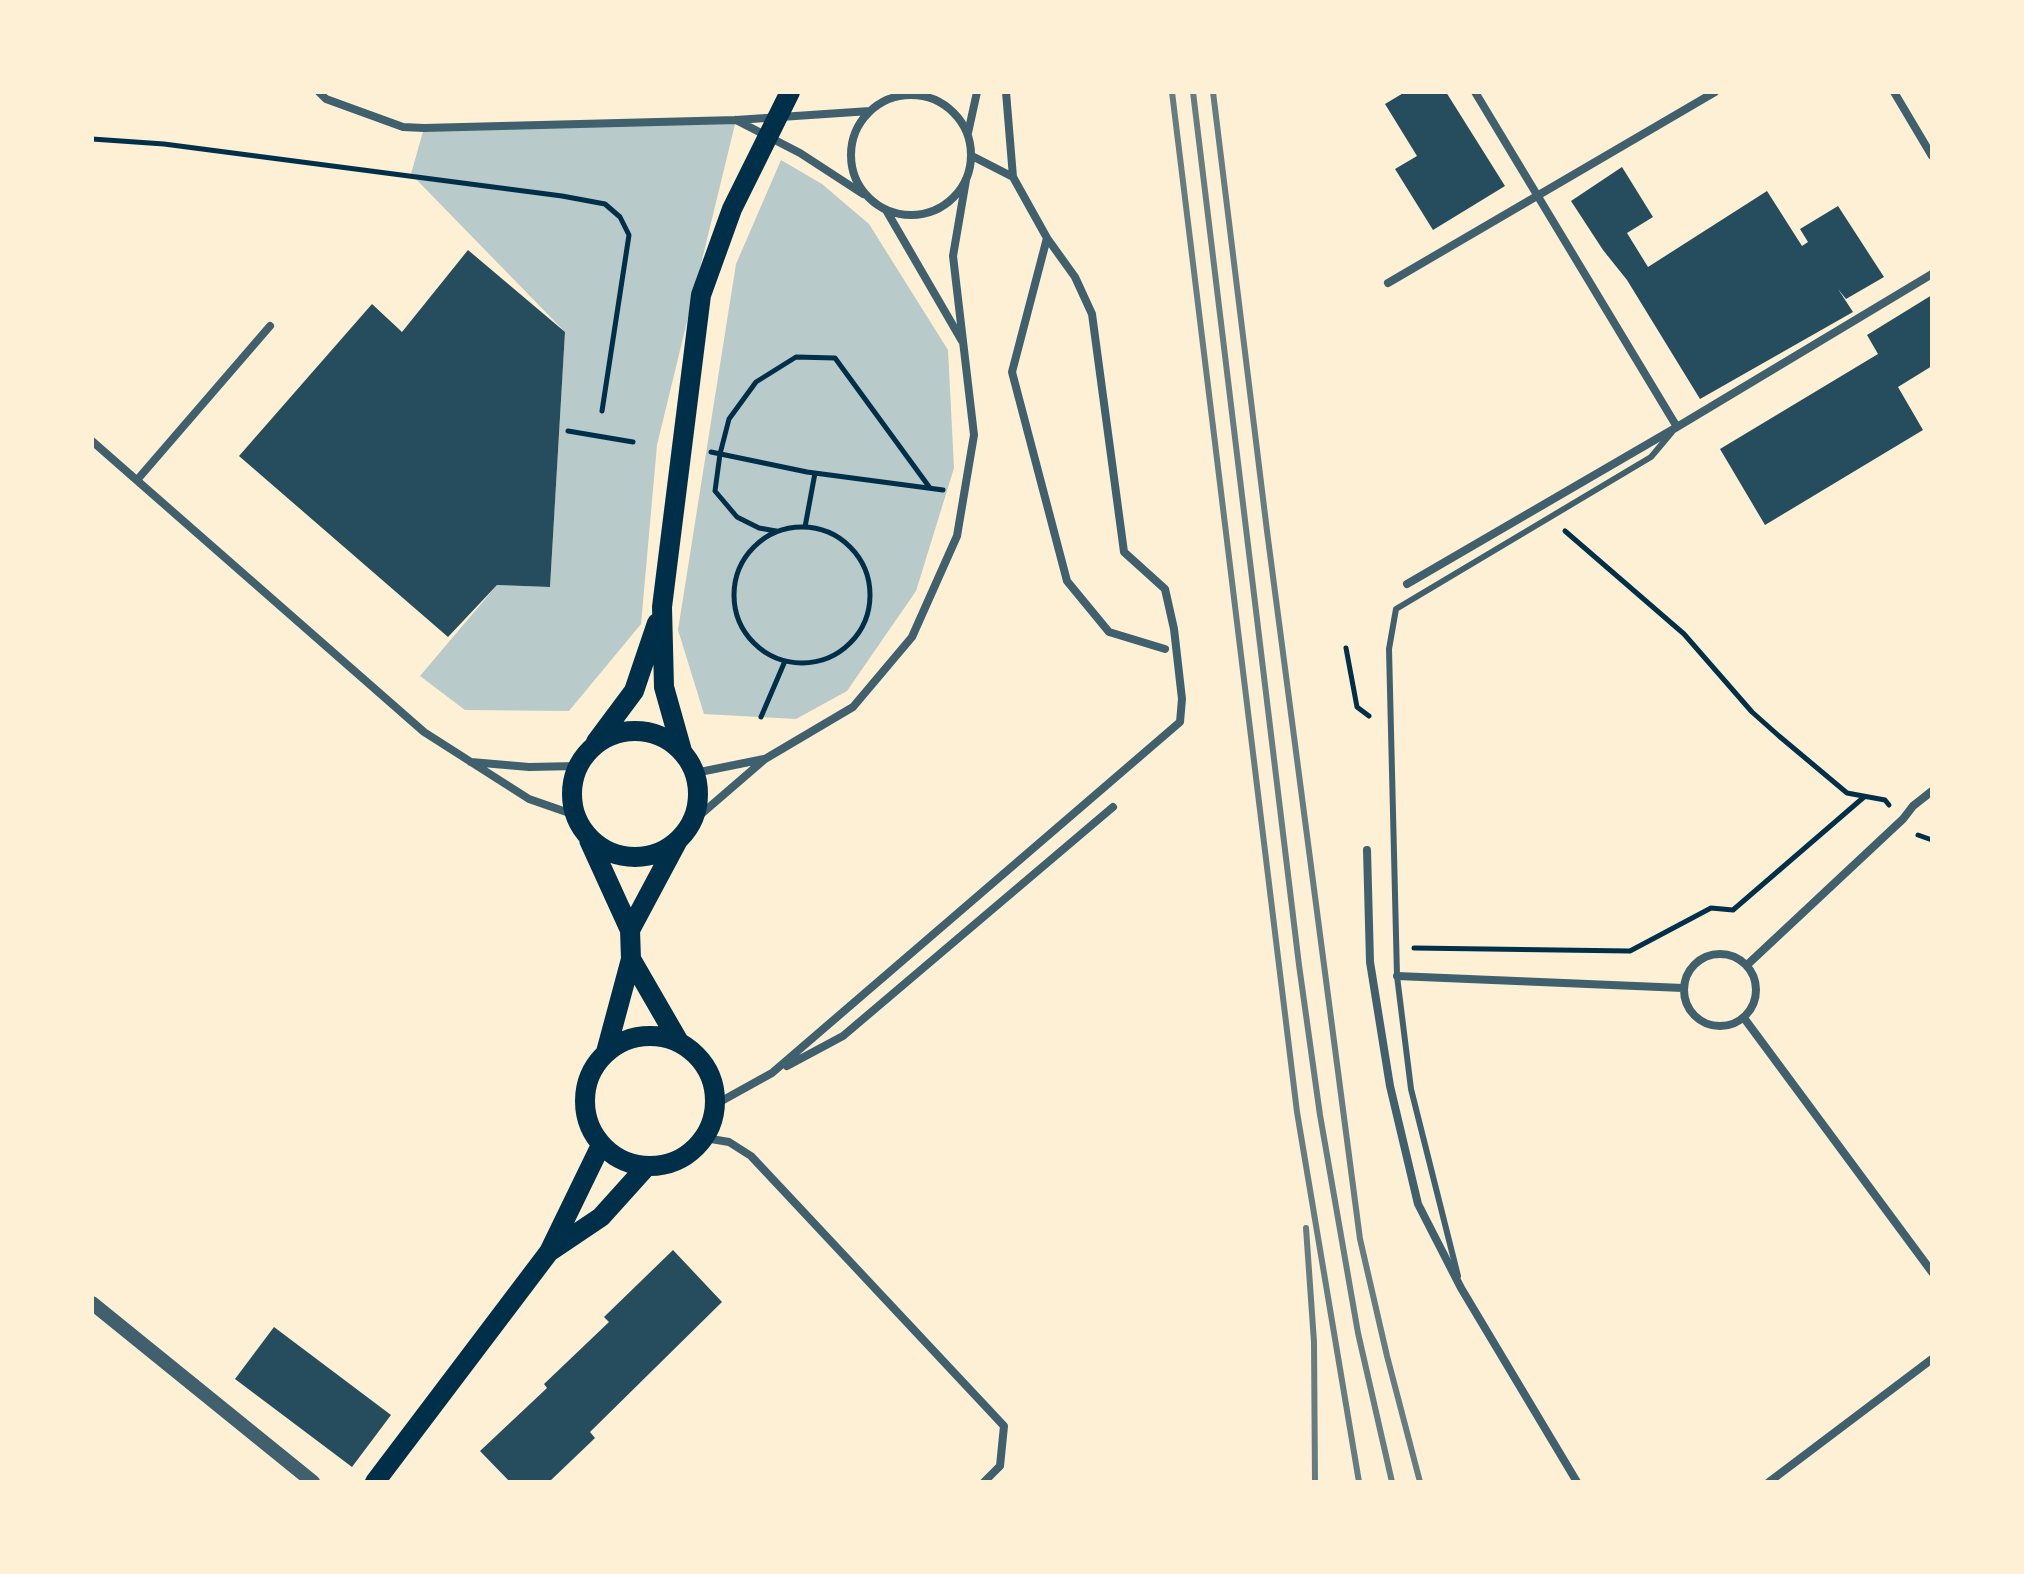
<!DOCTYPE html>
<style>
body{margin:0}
#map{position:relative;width:2024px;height:1574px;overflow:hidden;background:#fdf0d5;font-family:"Source Sans 3",sans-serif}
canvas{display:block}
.frame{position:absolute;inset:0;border:94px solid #fdf0d5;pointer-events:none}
</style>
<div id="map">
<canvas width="2024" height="1574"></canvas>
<div class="frame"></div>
</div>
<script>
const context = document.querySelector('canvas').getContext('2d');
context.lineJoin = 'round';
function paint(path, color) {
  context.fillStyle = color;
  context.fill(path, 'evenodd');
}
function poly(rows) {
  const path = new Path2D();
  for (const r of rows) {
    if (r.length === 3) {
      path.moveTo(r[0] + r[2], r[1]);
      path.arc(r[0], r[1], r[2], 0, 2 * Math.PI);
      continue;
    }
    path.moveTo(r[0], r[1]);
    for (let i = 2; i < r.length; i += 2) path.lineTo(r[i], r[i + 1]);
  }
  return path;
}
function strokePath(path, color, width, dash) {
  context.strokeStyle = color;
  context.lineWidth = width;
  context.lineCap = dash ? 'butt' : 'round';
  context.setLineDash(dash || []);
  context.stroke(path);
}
paint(poly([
 [736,120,657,445,641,624,569,711,465,710,420,676,497,585,550,587,565,332,411,174,424,128],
 [781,160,822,184,869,224,948,350,954,468,916,591,847,691,796,719,704,714,678,630,736,264]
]), '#b9caca');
paint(poly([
 [1405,92,1446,92,1505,186,1433,230,1395,169,1417,156,1385,104],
 [1622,167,1653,217,1627,233,1648,267,1767,191,1802,246,1808,242,1800,229,1838,206,1884,277,1846,299,1838,289,1853,312,1700,399,1627,280,1603,250,1571,201],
 [468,250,565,332,550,587,497,585,448,637,239,456,372,304,402,332],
 [1932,295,1932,366,1898,387,1923,430,1765,525,1720,449,1878,354,1867,335],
 [673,1250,722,1302,590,1432,595,1438,549,1482,510,1482,480,1451,547,1388,544,1384,609,1322,604,1317],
 [274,1327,391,1415,352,1467,235,1379]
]), '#264d5e');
strokePath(poly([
 [92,139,164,144,562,196,605,204,620,217,629,235,602,411],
 [568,431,633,442],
 [711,452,807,472,943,490],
 [802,595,68],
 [805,527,815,473],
 [776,531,759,528,737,517,715,491,720,454,729,419,756,382,796,357,835,358,930,488],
 [1565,531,1684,634,1752,712,1779,736,1847,793,1885,800,1889,805],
 [1346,648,1357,707,1369,716],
 [761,717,785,661],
 [1918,835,1932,840],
 [1414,948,1630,951,1711,908,1733,910,1864,797]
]), '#003049', 5);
strokePath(poly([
 [1458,1276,1411,1089,1397,976,1389,649,1396,609,1651,457,1672,432]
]), '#3f606c', 6);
strokePath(poly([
 [319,92,326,99,403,127,424,128,736,120,870,111],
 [1006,92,1013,177],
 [1475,92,1677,427],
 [1894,92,1932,156],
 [911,155,60],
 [736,120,800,153,863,194],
 [968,133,977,92],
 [886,210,962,341],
 [1047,238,1012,372,1067,581,1109,632,1165,649],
 [1388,283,1715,92],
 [92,441,424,732,529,799,575,815],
 [137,480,270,326],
 [1407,584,1677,427,1932,274],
 [471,762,529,767,578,766],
 [695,773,764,759],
 [692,822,765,759,853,707,912,637,957,536,974,435,953,256,966,180],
 [1367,850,1370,962,1390,1086,1418,1204,1461,1288,1577,1482],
 [1720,990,36],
 [1747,965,1903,819,1913,806,1932,791],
 [1397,976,1683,988],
 [1744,1018,1932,1272],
 [787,1066,843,1036,1113,807],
 [716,1104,772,1073,1180,722,1182,699,1174,629,1165,589,1124,552,1092,314,1075,277,1047,238,1013,177,972,156],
 [705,1138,729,1142,751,1156,1004,1426,1000,1466,984,1482],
 [1769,1482,1932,1359]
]), '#3f606c', 8);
strokePath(poly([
 [92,1303,313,1482]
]), '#3f606c', 14);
strokePath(poly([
 [635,794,63],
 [596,742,634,691,657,623],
 [682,751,664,687,662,607,701,295,732,209,790,92],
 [589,840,630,930,631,959,606,1052],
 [630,930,677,842],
 [631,959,679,1042],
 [650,1101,65],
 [549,1252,601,1217,646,1167],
 [375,1482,549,1252,601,1145]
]), '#003049', 20);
strokePath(poly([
 [1172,92,1297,1112,1359,1482],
 [1193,92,1299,965,1320,1115,1358,1333,1392,1482],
 [1213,92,1267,531,1360,1239,1387,1356,1420,1482],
 [1306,1228,1314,1342,1315,1482]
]), '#657d81', 6);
</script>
